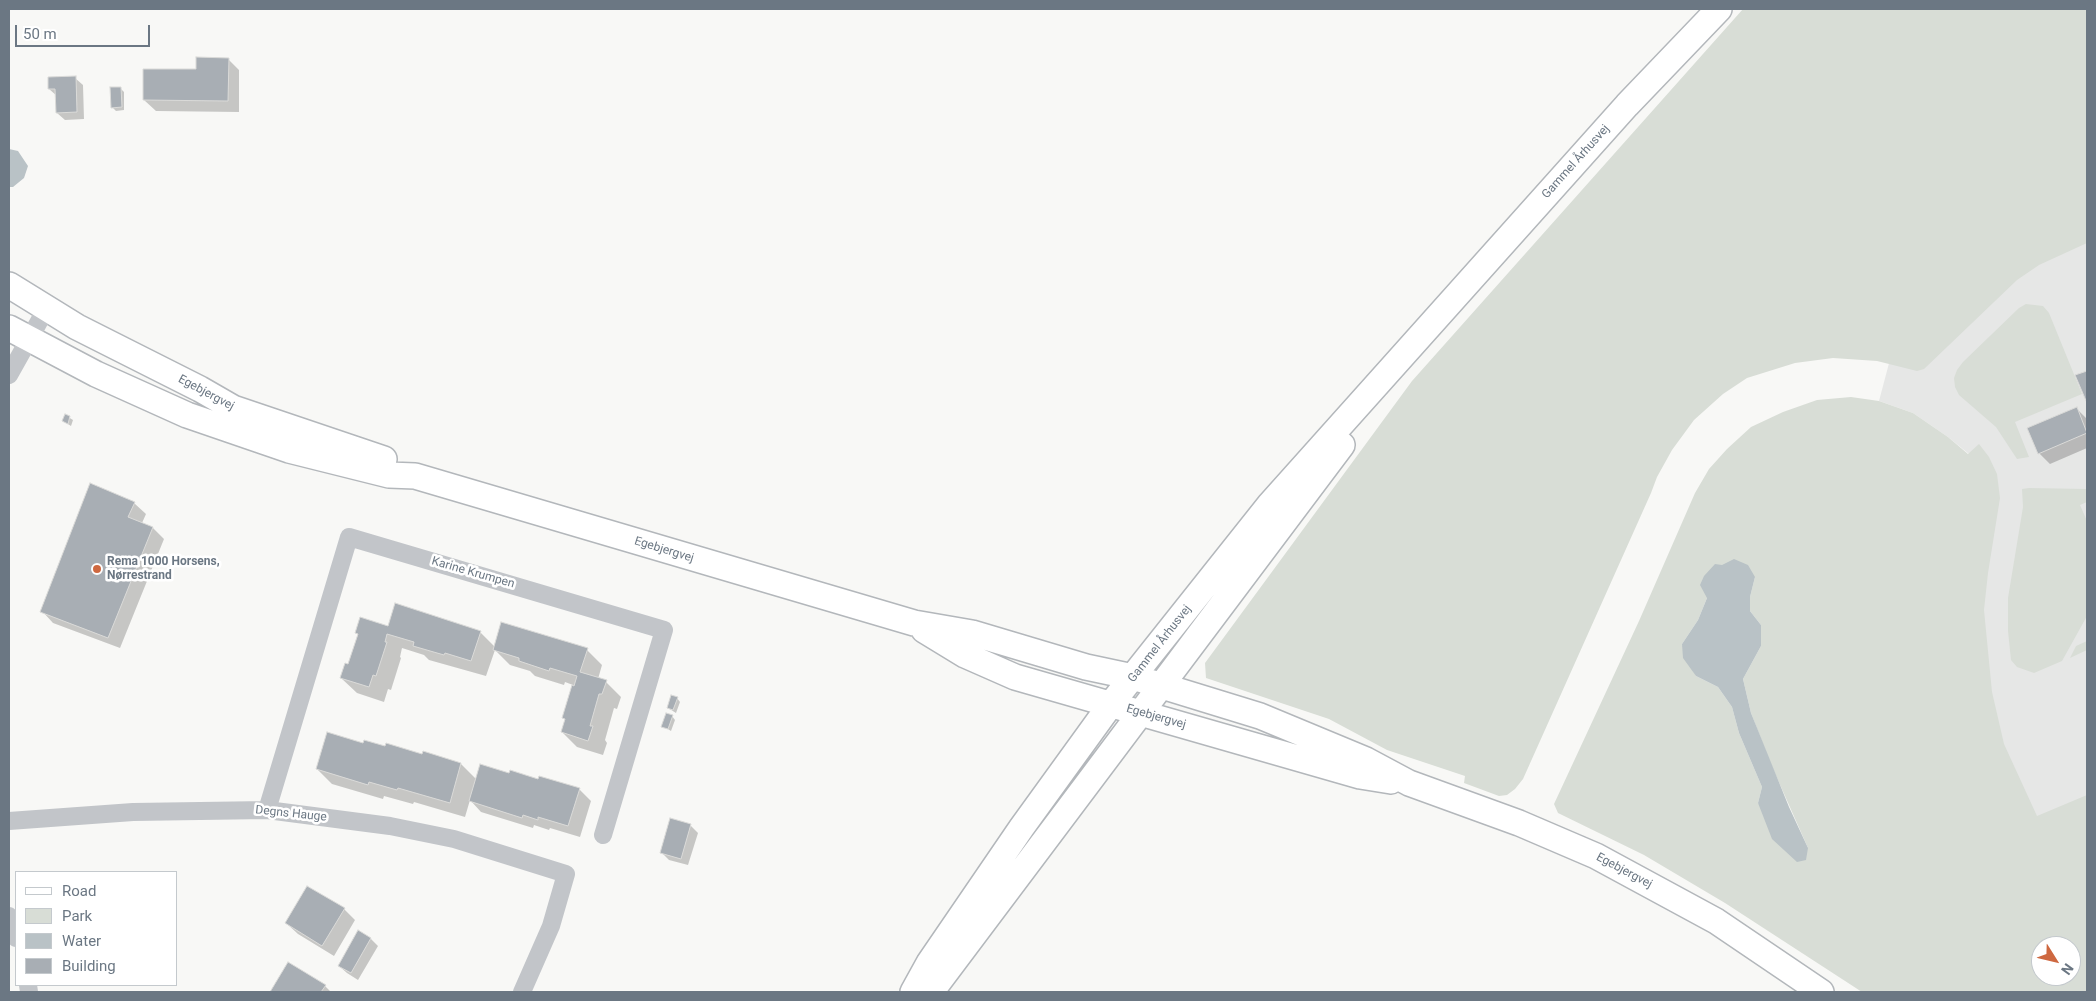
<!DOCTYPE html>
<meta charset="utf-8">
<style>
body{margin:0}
#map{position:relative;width:2096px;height:1001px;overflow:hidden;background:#f8f8f6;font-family:Roboto,sans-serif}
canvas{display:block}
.frame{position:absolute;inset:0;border:10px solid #6b7783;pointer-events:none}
.legend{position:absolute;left:15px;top:871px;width:162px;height:115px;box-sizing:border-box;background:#fff;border:1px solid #c4c9cd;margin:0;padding:6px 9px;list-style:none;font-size:15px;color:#6b7783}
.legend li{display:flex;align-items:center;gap:10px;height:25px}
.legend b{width:25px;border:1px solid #c4c9cd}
.north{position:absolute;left:2031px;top:936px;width:50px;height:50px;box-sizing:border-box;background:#fff;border:1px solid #c4c9cd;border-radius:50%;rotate:126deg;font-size:14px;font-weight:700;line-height:20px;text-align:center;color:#6b7783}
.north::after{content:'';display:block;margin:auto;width:18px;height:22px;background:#ce6840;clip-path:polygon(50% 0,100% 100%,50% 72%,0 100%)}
.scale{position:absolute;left:15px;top:25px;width:135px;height:22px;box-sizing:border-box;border:2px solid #6b7783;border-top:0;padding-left:6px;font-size:15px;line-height:18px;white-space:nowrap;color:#6b7783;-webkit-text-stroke:4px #fff;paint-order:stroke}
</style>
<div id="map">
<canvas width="2096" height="1001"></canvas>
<div class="frame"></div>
<ul class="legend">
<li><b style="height:6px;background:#fff"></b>Road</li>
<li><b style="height:14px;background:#d8ddd6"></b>Park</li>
<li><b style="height:14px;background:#b9c2c6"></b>Water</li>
<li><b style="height:14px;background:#a8aeb4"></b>Building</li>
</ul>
<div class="north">N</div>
<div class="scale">50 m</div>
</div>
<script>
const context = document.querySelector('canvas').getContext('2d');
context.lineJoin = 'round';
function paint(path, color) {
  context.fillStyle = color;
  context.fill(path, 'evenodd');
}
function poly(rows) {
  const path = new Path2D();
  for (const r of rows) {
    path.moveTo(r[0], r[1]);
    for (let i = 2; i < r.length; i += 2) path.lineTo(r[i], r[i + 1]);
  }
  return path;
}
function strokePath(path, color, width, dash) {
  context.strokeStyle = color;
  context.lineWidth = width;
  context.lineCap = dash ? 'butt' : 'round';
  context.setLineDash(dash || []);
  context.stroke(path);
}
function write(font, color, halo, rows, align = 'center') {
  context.font = font + ' Roboto,sans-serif';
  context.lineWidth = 5;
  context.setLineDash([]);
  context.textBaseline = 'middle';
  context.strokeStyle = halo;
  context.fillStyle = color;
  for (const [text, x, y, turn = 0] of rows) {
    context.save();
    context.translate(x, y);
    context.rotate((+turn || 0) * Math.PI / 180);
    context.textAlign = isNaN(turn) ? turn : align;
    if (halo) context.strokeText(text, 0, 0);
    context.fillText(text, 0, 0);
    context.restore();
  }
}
paint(poly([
 [2087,168,2087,934,1991,822,1969,454,1948,437,1913,413,1879,401,1901,318]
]), '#e6e7e6');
paint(poly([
 [1743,9,2087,9,2087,243,2039,265,2017,280,1924,369,1917,371,1877,361,1833,358,1795,363,1747,378,1723,394,1694,420,1672,450,1657,477,1651,493,1523,779,1515,789,1507,795,1499,796,1464,783,1465,776,1387,750,1329,719,1206,678,1205,663,1412,381],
 [2026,304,2043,306,2049,313,2082,394,2015,422,2029,457,2017,459,1996,427,1959,395,1955,387,1954,378,1957,370,1963,362,2019,308],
 [1851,397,1879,401,1913,413,1948,437,1968,454,1979,444,1989,457,1997,474,2000,498,1988,573,1984,610,1992,692,2004,744,2037,816,2087,795,2087,992,1862,992,1725,903,1644,855,1558,813,1554,804,1639,621,1695,493,1709,469,1727,449,1751,427,1783,412,1817,400],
 [1755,577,1750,597,1750,611,1761,625,1761,646,1743,679,1751,713,1770,762,1808,848,1758,803,1762,787,1739,733,1732,707,1718,687,1696,676,1682,644,1698,620,1707,598],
 [2041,946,2071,946,2071,976,2041,976],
 [2029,488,2087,489,2087,502,2080,505,2087,521,2087,616,2062,661,2034,673,2017,667,2011,660,2008,631,2008,598,2023,507,2022,489],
 [2087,641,2087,650,2070,658,2076,646]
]), '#d8ddd6');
paint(poly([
 [9,149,18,151,28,166,24,178,13,187,9,187],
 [1734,559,1748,565,1755,577,1750,597,1750,611,1761,625,1761,646,1743,679,1751,713,1789,807,1808,848,1806,860,1797,862,1772,839,1758,803,1762,787,1739,733,1732,707,1718,687,1696,676,1683,658,1682,644,1698,620,1707,598,1700,585,1704,576,1715,564,1722,565]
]), '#b9c2c6');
paint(poly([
 [228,59,239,70,239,112,156,111,144,100,197,70],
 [75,78,83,85,84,119,65,120,57,113,57,96,49,89],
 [120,88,124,92,124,110,116,111,112,107],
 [2076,408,2087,419,2087,448,2050,464,2039,453],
 [65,415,73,420,71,426,63,421],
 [134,503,146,514,142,523,153,528,164,539,120,648,53,623,42,611],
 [389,628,480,632,495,647,587,650,602,665,598,679,606,682,621,697,617,709,614,708,605,740,607,743,603,755,577,747,562,732,566,720,563,717,573,685,565,682,564,685,535,676,530,671,510,665,495,650,486,676,429,660,424,655,402,648,400,657,401,658,391,690,388,689,384,702,357,693,341,678,349,666],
 [677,698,680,702,676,713,668,708],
 [672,716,675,720,671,731,663,726],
 [364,744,422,755,423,753,461,764,477,780,510,775,539,780,539,777,580,790,591,801,580,837,550,828,549,830,534,825,533,828,481,812,470,800,465,817,414,802,413,804,384,796,383,799,332,784,317,769],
 [690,825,698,833,688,865,669,860,661,852],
 [344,909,355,920,334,956,298,934,286,923],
 [359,932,371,939,378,946,358,980,347,973,339,966],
 [288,964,325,986,331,992,272,992]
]), '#0003');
const building = poly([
 [196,57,229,58,228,101,143,100,143,69,196,69,196,57],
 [76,76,77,112,56,113,55,89,48,89,48,77,76,76],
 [110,87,121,87,122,107,111,108,110,87],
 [2087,371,2087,403,2075,375,2087,371],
 [2077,407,2087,433,2038,454,2027,428,2077,407],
 [65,414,70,416,68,424,62,421,65,414],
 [90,483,135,502,128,517,153,527,108,638,40,612,90,483],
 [395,603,481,631,471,661,445,653,444,655,413,646,414,642,387,634,385,642,387,642,376,676,373,675,369,687,340,678,345,663,348,664,358,634,355,633,360,617,388,626,395,603],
 [501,622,588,648,580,672,607,680,602,694,599,694,590,726,593,726,588,741,561,732,565,719,562,718,572,685,574,686,577,676,550,668,549,671,519,661,519,658,493,650,501,622],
 [671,695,678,697,673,710,667,708,671,695],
 [666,713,673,715,668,729,661,727,666,713],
 [327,732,363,743,364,740,385,746,386,743,422,754,423,751,461,763,450,803,398,788,397,790,369,782,368,785,316,769,327,732],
 [480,764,509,773,510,770,538,779,539,776,580,788,568,826,538,817,538,820,523,815,522,818,469,801,480,764],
 [670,818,691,824,681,859,660,853,670,818],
 [307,886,345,908,322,946,285,923,307,886],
 [358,930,371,938,351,973,338,966,358,930],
 [288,962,326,985,321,992,270,992,288,962]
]);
paint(building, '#a8aeb4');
strokePath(building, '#dadad8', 1);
const secondary = poly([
 [9,285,77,327,200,389,233,408,384,459],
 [9,328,96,374,187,415,289,450,389,475,415,476,914,623,972,633,1086,667,1133,677,1260,716,1366,760,1409,783,1519,823,1596,856,1716,921,1821,992],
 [924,630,965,655,1015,677,1360,776,1391,781],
 [913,992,929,963,1022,827,1111,704,1270,504,1627,105,1719,9],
 [931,992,1342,445]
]);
strokePath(secondary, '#b3b7bb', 28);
strokePath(poly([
 [9,375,46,309],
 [267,810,349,537,664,630,603,835],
 [9,821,133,812,267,810,390,826,454,839,566,874,551,926,522,992],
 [9,916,16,938],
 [28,985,29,992]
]), '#c2c5c9', 18);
strokePath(secondary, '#fff', 25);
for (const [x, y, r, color] of [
 [97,569,5,"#ce6840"]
]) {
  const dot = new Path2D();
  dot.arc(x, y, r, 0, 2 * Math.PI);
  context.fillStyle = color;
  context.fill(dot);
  strokePath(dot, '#fff', 2);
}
write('12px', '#6b7783', '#fff', [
 ["Gammel Århusvej",1576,162,-48],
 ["Egebjergvej",206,393,28],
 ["Egebjergvej",664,550,17],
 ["Karine Krumpen",473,573,16],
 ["Gammel Århusvej",1160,644,-52],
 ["Egebjergvej",1156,717,16],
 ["Degns Hauge",291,814,6],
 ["Egebjergvej",1624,871,28]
]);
write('bold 12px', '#6b7783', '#fff', [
 ["Rema 1000 Horsens,",107,562],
 ["Nørrestrand",107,576]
], 'left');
</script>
